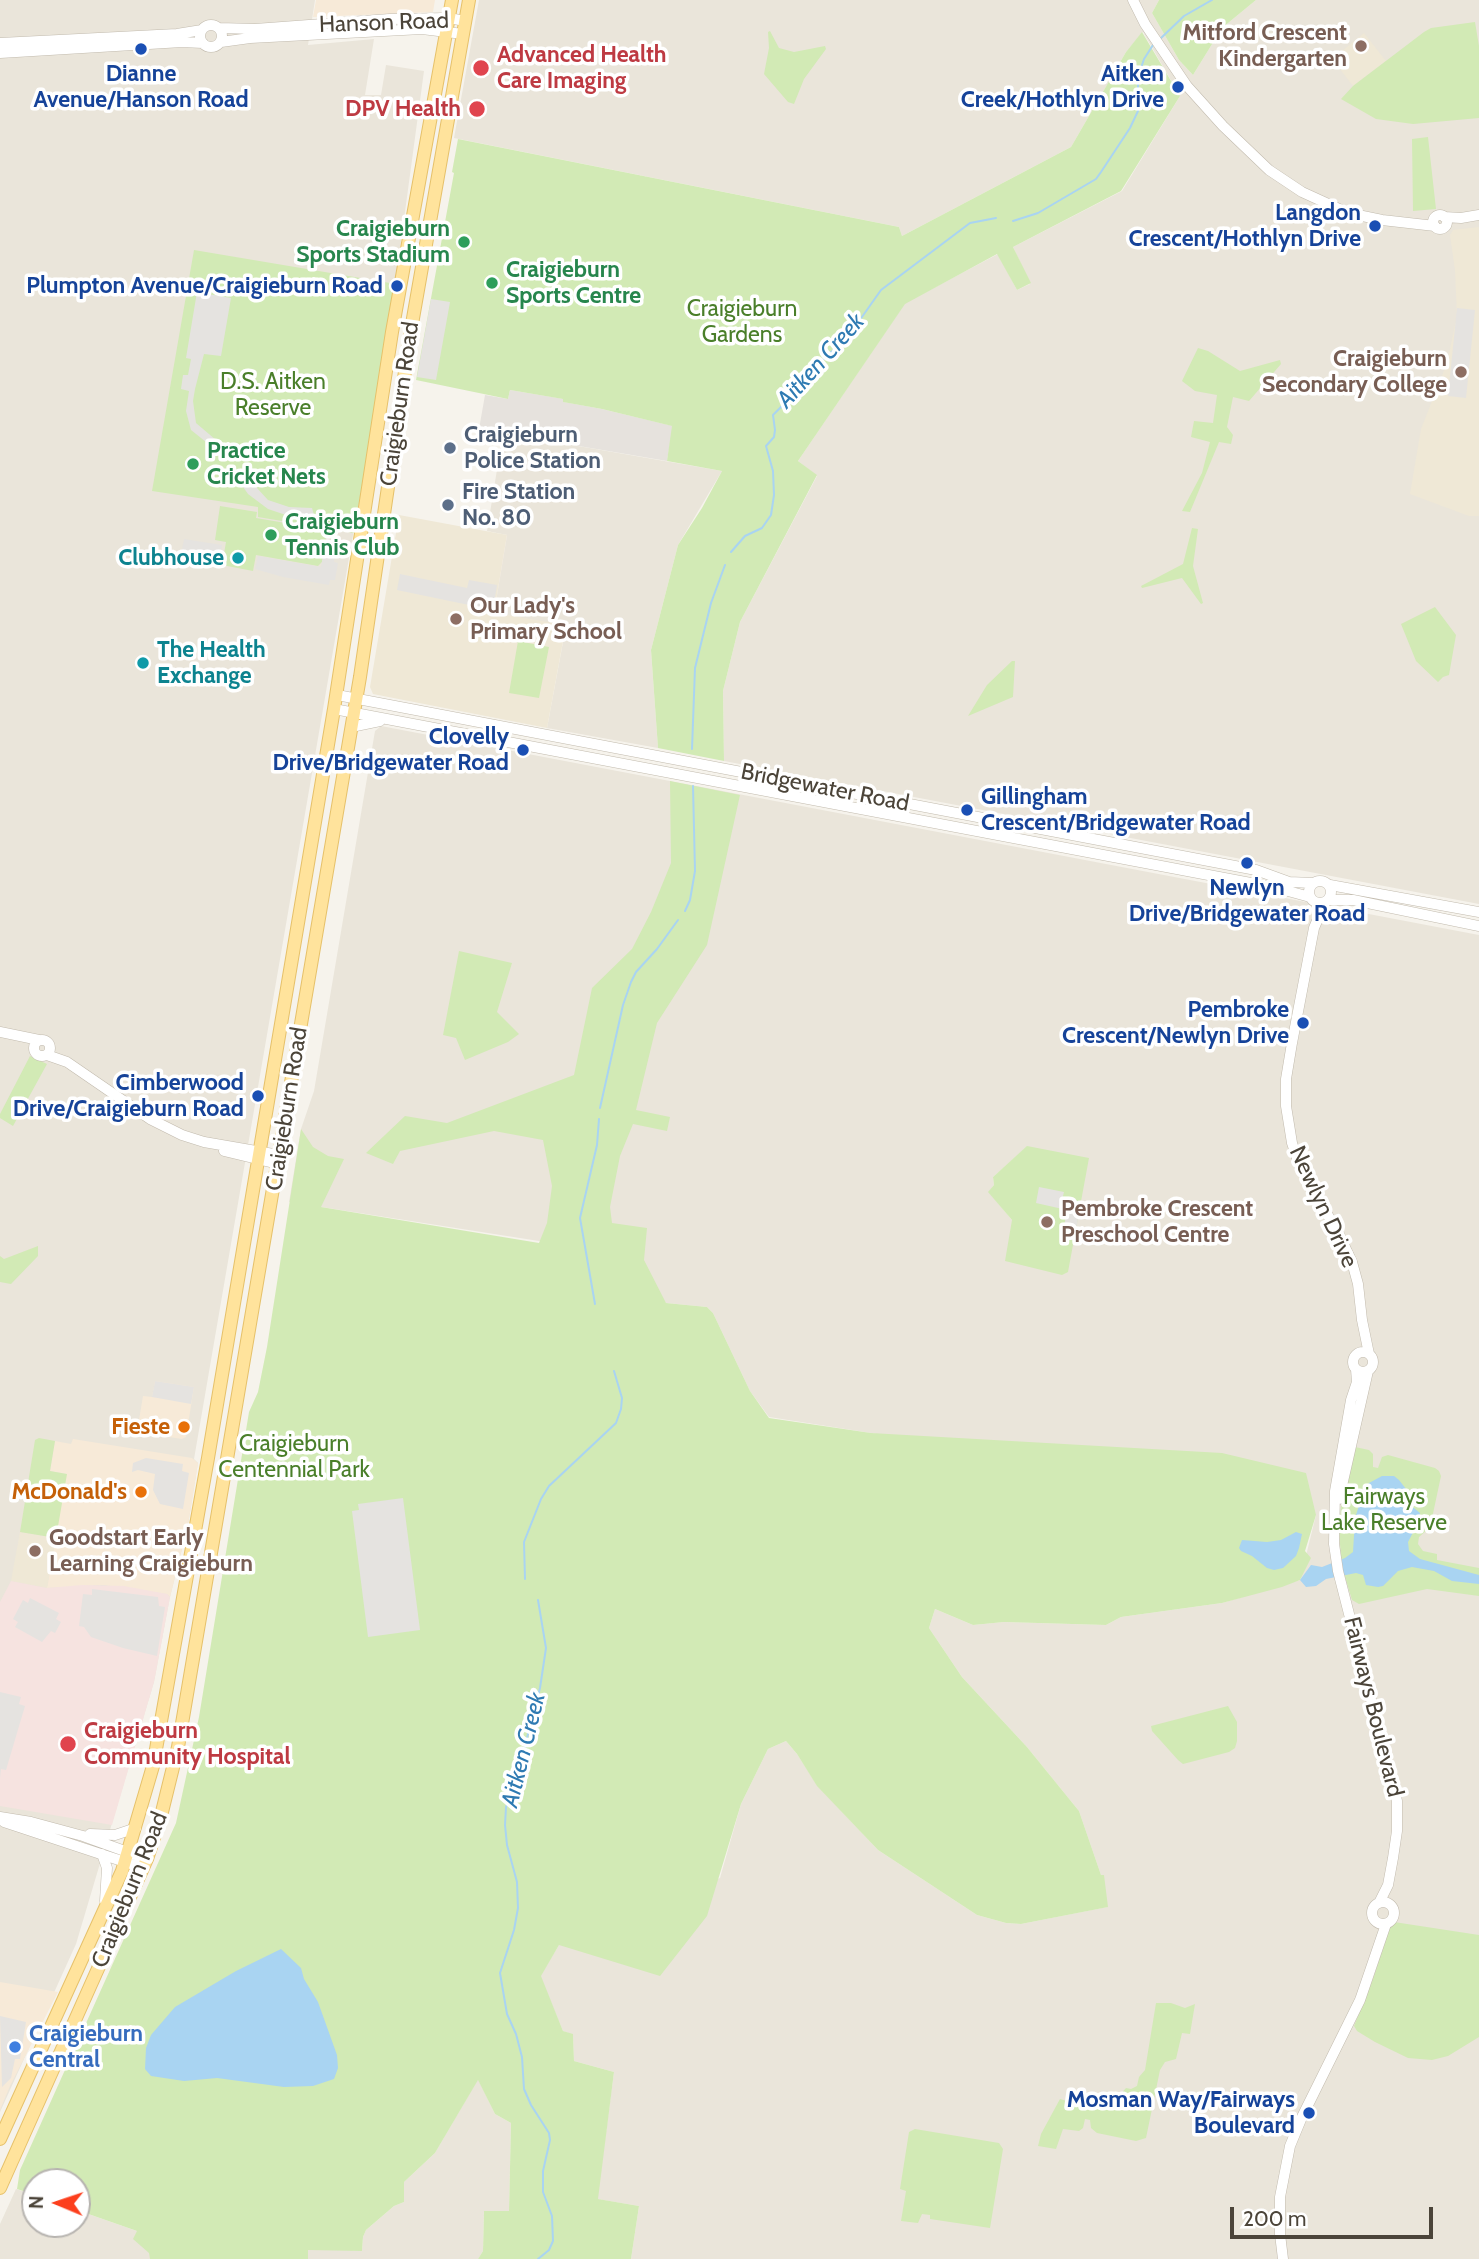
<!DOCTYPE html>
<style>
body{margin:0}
#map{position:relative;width:1479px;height:2259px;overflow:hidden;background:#f6f3ec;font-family:Cabin,sans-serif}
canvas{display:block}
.north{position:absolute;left:21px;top:2168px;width:70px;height:70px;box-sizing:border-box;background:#fff;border:2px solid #b7b4b0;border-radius:50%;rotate:272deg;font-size:19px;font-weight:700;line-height:28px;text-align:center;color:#4b4439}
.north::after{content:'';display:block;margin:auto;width:24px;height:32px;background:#fc3f1d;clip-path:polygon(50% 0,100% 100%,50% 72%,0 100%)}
.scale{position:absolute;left:1230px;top:2207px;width:203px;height:32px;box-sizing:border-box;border:4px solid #4b4439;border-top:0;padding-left:9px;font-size:21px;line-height:24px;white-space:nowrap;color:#4b4439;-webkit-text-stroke:5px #fff;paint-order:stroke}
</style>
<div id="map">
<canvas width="1479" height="2259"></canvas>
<div class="north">N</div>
<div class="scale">200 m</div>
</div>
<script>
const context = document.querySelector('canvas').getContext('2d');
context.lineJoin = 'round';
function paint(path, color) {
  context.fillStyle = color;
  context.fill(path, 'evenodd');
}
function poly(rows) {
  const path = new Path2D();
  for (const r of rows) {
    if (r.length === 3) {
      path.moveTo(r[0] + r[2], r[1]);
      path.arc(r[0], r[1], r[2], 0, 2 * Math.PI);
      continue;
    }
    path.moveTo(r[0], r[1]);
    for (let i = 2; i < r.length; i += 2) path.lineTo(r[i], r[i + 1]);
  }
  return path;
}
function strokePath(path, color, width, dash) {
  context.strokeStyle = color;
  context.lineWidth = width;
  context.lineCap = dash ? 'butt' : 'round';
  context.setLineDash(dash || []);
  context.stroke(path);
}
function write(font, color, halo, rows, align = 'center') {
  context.font = font + ' Cabin,sans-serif';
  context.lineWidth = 7;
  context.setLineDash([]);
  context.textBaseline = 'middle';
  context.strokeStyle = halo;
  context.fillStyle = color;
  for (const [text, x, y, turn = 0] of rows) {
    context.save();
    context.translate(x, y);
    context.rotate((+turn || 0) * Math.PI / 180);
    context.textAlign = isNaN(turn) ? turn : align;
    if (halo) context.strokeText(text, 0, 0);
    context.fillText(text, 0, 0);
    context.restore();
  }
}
paint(poly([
 [0,0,315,0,308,45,374,39,365,95,381,95,386,65,424,71,392,308,194,1459,198,1463,188,1525,170,1597,154,1682,76,1944,0,2112],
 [479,0,1159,0,1152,13,1179,60,1193,75,1222,28,1256,0,1479,0,1479,904,724,761,723,691,740,622,817,476,798,461,905,303,998,254,1017,290,1030,284,1013,247,1122,191,1180,96,1143,32,1126,52,1071,147,902,236,899,227,454,138],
 [503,433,722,471,678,545,651,650,658,748,547,728,566,626,494,613,507,535,487,531],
 [381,726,1479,935,1479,2259,631,2259,639,2206,597,2199,614,2072,574,2061,573,2035,563,2031,540,1976,559,1945,720,1878,741,1804,768,1749,786,1741,797,1754,817,1785,878,1850,977,1915,1006,1923,1021,1924,1107,1907,1101,1875,1079,1811,1027,1747,962,1677,929,1628,935,1609,973,1625,1004,1622,1106,1625,1121,1617,1222,1603,1300,1580,1316,1515,871,1433,769,1417,750,1391,713,1313,707,1307,666,1303,616,1253,289,1202,301,1129,314,1091,375,731],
 [1027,1147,1012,1220,989,1192,994,1185,993,1177],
 [478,2079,495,2114,511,2123,509,2212,484,2211,483,2251,478,2259,0,2259,0,2224,16,2189,35,2195,35,2224,77,2224,77,2210,137,2231,362,2251,363,2237,366,2230,394,2206,404,2202,404,2182,435,2153]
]), '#eae5da');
paint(poly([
 [316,0,435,0,433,12,313,17],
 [155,1381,194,1387,186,1437,182,1439,137,1432,143,1396,152,1397],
 [73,1439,192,1458,198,1463,188,1525,170,1597,167,1594,103,1585,47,1588,66,1474,50,1471,55,1441,71,1444],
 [0,1982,58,1992,10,2086,0,2110]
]), '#f7ead8');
paint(poly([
 [510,390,564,399,564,402,602,409,673,426,667,461,479,429,485,395,508,399]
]), '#e6e2dd');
paint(poly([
 [1364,33,1386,61,1353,86,1332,59],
 [1479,227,1479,516,1469,516,1410,494,1421,429,1447,363,1457,316,1455,270,1450,235,1453,230],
 [399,515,507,535,494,613,566,625,547,728,373,694,370,687],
 [20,1532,56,1538,47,1588,11,1581]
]), '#efe8d6');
paint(poly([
 [11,1581,47,1588,82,1585,124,1586,167,1594,170,1597,154,1682,112,1825,0,1806,0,1602]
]), '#f6e3e0');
paint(poly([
 [1159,0,1256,0,1222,28,1193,75,1179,60,1152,13],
 [1475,22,1479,46,1479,118,1413,124,1376,119,1341,99,1353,86,1424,32,1431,28],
 [770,31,779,48,794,52,825,46,826,49,804,79,794,104,788,102,764,74,769,48,768,32],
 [1142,32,1180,96,1121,191,1013,247,1031,283,1017,290,997,254,905,304,798,461,817,475,740,622,723,691,724,761,658,748,651,650,678,545,702,508,722,471,667,461,672,426,602,409,563,402,563,399,510,390,508,399,416,380,454,173,452,172,458,139,899,227,902,236,1071,147,1126,52],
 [1428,137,1436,209,1413,211,1412,139],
 [194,250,396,284,354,533,258,517,258,507,152,491],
 [1198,348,1208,351,1240,371,1280,360,1281,364,1249,401,1233,397,1227,427,1233,435,1231,444,1219,442,1190,512,1182,511,1202,473,1210,442,1191,437,1194,421,1213,423,1217,395,1195,391,1182,381],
 [220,506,257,512,256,518,327,530,322,562,318,566,256,555,253,571,222,565,226,542,215,540],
 [1192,528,1198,529,1193,566,1203,603,1201,604,1182,578,1142,588,1141,586,1183,564],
 [1435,607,1456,635,1449,675,1443,677,1438,682,1416,661,1401,624],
 [518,641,549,647,539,698,509,693],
 [1012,661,1015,661,1013,697,968,716,987,685],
 [670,781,740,795,707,945,657,1023,636,1110,670,1117,667,1131,633,1124,620,1156,610,1207,612,1223,647,1228,644,1260,666,1303,707,1307,713,1313,750,1391,769,1418,871,1433,1222,1453,1306,1473,1316,1515,1305,1551,1311,1558,1300,1580,1282,1587,1222,1603,1121,1617,1106,1625,1004,1622,973,1625,935,1609,929,1628,962,1677,1027,1747,1079,1811,1101,1875,1104,1875,1108,1907,1021,1924,1006,1923,977,1915,878,1850,817,1786,797,1754,786,1741,768,1749,741,1804,707,1916,660,1976,559,1945,541,1976,563,2031,573,2034,574,2061,614,2072,598,2199,639,2206,631,2259,478,2259,483,2251,484,2211,509,2211,511,2123,495,2114,478,2080,435,2153,404,2182,404,2202,394,2206,366,2230,363,2237,362,2251,308,2250,308,2259,150,2259,149,2253,133,2239,137,2231,77,2210,77,2182,35,2182,35,2195,17,2189,20,2170,176,1823,199,1717,249,1412,258,1392,267,1347,301,1129,313,1147,328,1156,344,1159,321,1207,539,1243,547,1223,552,1186,543,1140,494,1131,400,1151,393,1164,366,1153,405,1116,447,1123,574,1075,592,988,632,949,651,912,671,863],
 [459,951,512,963,497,1012,519,1034,508,1042,465,1060,456,1038,443,1035],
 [30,1056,47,1064,13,1126,0,1118,0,1114],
 [1027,1146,1089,1158,1068,1272,1062,1275,1005,1261,1012,1220,988,1192,994,1185,993,1177],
 [38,1246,38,1256,11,1284,0,1282,0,1256,4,1259],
 [39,1438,55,1441,50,1471,67,1474,56,1538,20,1532,35,1440],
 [1355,1447,1369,1450,1373,1454,1373,1467,1378,1468,1382,1457,1388,1455,1435,1468,1439,1471,1441,1476,1431,1523,1427,1530,1419,1537,1418,1544,1423,1551,1437,1554,1437,1560,1479,1568,1479,1596,1427,1589,1359,1604,1352,1600,1342,1567,1339,1533,1341,1507],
 [1228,1706,1237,1722,1237,1741,1235,1748,1229,1752,1183,1764,1178,1760,1152,1731,1151,1726],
 [1394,1922,1479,1935,1479,2037,1448,2056,1432,2060,1408,2058,1375,2042,1357,2031,1354,2026,1374,1976,1391,1923],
 [1156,2003,1171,2003,1185,2008,1195,2004,1190,2034,1182,2033,1176,2059,1165,2062,1160,2070,1146,2138,1136,2141,1097,2133,1091,2128,1090,2120,1085,2119,1083,2128,1079,2131,1063,2129,1056,2149,1038,2146,1041,2134,1060,2099,1067,2101,1071,2098,1111,2105,1126,2088,1131,2089,1137,2086,1139,2077,1145,2070],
 [915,2129,999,2143,1003,2149,990,2228,930,2219,930,2215,922,2214,918,2223,901,2221,906,2191,900,2189,909,2132]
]), '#d2eab5');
paint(poly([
 [197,292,231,298,221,356,204,354,195,389,193,401,196,423,216,440,211,446,191,430,186,411,189,391,181,389,183,375,188,375,191,359,186,358],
 [431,299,450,302,436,380,417,377],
 [1457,308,1475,310,1466,398,1448,396],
 [246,476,268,500,289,507,312,508,314,515,289,516,268,509,248,494,239,481],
 [184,539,222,545,220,562,181,555],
 [325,545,336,547,334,562,338,563,335,580,330,580,329,585,283,577,255,569,258,556,321,567],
 [400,574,467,588,469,580,497,585,493,610,397,590],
 [1039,1187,1064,1192,1062,1200,1076,1208,1079,1213,1074,1240,1062,1238,1067,1210,1036,1203],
 [155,1381,194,1387,191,1404,152,1397],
 [146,1458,183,1464,182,1471,189,1473,183,1509,160,1504,153,1490,155,1474,138,1470,132,1472,133,1463],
 [403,1498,420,1630,368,1637,352,1511,359,1510,358,1504],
 [92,1589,158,1597,159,1606,165,1607,157,1656,123,1648,91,1637,84,1627,79,1626,83,1594,92,1595],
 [30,1598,59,1613,56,1619,61,1622,55,1633,51,1631,42,1642,15,1627,18,1622,13,1619,23,1600,28,1603],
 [0,1692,21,1697,19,1704,25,1706,6,1770,1,1769,0,1778],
 [0,2016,26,2022,20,2059,15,2059,11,2078,2,2087]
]), '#e5e3e0');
paint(poly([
 [1382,1476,1394,1476,1399,1480,1406,1489,1409,1504,1420,1513,1418,1523,1408,1542,1409,1551,1420,1559,1479,1575,1479,1584,1452,1581,1434,1571,1412,1567,1398,1571,1383,1586,1378,1587,1366,1585,1363,1575,1356,1573,1326,1579,1316,1586,1306,1587,1300,1580,1311,1565,1322,1567,1345,1558,1353,1552,1355,1518,1364,1490,1369,1483],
 [1296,1532,1302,1534,1299,1548,1296,1556,1283,1568,1274,1570,1267,1568,1252,1556,1241,1551,1239,1548,1242,1540,1267,1542,1281,1540],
 [281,1949,301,1968,304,1979,318,2002,337,2055,338,2068,334,2079,313,2086,284,2087,217,2078,184,2081,151,2076,145,2069,146,2048,151,2035,175,2007,236,1971]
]), '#a9d4f2');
strokePath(poly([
 [1160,39,1184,16,1212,0],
 [1013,221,1038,213,1096,179,1101,172,1130,128,1138,111,1138,77,1144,59,1153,45],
 [731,552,745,536,762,528,771,515,774,495,773,471,766,446,774,437,775,430,773,415,804,384,826,356,845,341,881,290,970,223,996,218],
 [692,749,695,668,711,603,725,565],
 [685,911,690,900,695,871,693,786],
 [600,1108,623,1005,631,982,636,972,657,949,678,920],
 [595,1304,580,1218,597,1145,599,1119],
 [525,1579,524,1542,541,1499,549,1486,616,1423,621,1409,622,1398,614,1371],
 [538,1600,546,1648,540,1688,516,1780,506,1807,505,1825,507,1845,517,1882,518,1908,514,1930,500,1973,507,2014,516,2034,522,2057,524,2089,531,2105,549,2133,550,2140,543,2171,543,2192,552,2216,553,2241,549,2250,538,2259]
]), '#a9d4f2', 2);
const tertiary = poly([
 [1133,0,1145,24,1187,86,1223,126,1269,170,1302,192,1348,213,1382,220,1435,226],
 [211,36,11],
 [219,28,255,29,390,19,449,18,465,21],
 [221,42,250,38,422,29,463,34],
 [0,43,177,34,202,30],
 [0,53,182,42,203,43],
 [1440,222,7],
 [1444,217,1461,218,1479,215],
 [337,695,1256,870,1289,882,1313,883],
 [334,709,1277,888,1310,897],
 [351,727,380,721],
 [1320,892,11],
 [1330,885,1479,912],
 [1328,900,1353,900,1479,926],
 [1325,902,1314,928,1292,1043,1286,1079,1286,1106,1292,1143,1300,1167,1310,1187,1337,1230,1352,1262,1358,1284,1362,1320,1369,1354],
 [0,1032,39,1040],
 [42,1048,8],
 [47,1055,67,1062,150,1119,182,1135,204,1142,279,1155],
 [224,1151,278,1164],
 [1363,1362,10],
 [1356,1369,1357,1382,1351,1400,1335,1491,1334,1544,1338,1571,1397,1801,1397,1831,1393,1858,1388,1885,1379,1903],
 [1339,1499,1368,1371],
 [0,1817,31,1822,83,1836,147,1859],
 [4,1822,143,1868],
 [90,1834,115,1835,136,1828],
 [102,1854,107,1868,105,1901],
 [1383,1913,11],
 [1283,2259,1280,2234,1280,2197,1290,2146,1302,2117,1360,2000,1386,1924]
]);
const primary = poly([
 [0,2139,122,1871,153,1766,208,1458,334,709,392,332,452,0],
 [0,2188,147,1859,161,1816,178,1747,360,677,412,324,469,0]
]);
strokePath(tertiary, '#c2bbae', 11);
strokePath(primary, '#e6c16a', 14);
strokePath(tertiary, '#fff', 10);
strokePath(primary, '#ffe39c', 12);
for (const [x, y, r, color] of [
 [1361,46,7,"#8d6e63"],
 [141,49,7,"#1a4fb4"],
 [481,68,9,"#e0444e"],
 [1178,87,7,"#1a4fb4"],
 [477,109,9,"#e0444e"],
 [1375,226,7,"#1a4fb4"],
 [464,242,7,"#2e9e5b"],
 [492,283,7,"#2e9e5b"],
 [397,286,7,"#1a4fb4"],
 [1461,372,7,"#8d6e63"],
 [450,448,7,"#5c6f8a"],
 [193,464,7,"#2e9e5b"],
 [448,505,7,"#5c6f8a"],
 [271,535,7,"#2e9e5b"],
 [238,558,7,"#0f9aa8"],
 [456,619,7,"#8d6e63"],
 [143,663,7,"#0f9aa8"],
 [523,750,7,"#1a4fb4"],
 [967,810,7,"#1a4fb4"],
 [1247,863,7,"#1a4fb4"],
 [1303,1023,7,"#1a4fb4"],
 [258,1096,7,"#1a4fb4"],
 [1047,1222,7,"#8d6e63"],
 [184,1427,7,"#e8710a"],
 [141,1492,7,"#e8710a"],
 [35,1551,7,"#8d6e63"],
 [68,1744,9,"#e0444e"],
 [15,2047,7,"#3f7fe0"],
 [1309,2113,7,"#1a4fb4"]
]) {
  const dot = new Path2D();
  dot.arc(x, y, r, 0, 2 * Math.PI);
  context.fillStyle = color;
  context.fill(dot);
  strokePath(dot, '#fff', 2.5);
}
write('23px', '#4b4439', '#fff', [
 ["Hanson Road",384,23,-2],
 ["Craigieburn Road",400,404,-82],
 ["Bridgewater Road",825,788,11],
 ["Craigieburn Road",287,1109,-81],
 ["Newlyn Drive",1323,1207,65],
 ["Fairways Boulevard",1373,1707,76],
 ["Craigieburn Road",130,1890,-68]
]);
write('bold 23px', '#785e54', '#fff', [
 ["Mitford Crescent",1347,33,"right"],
 ["Kindergarten",1347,59,"right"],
 ["Craigieburn",1447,359,"right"],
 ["Secondary College",1447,385,"right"],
 ["Our Lady's",470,606],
 ["Primary School",470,632],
 ["Pembroke Crescent",1061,1209],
 ["Preschool Centre",1061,1235],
 ["Goodstart Early",49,1538],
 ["Learning Craigieburn",49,1564]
], 'left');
write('bold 23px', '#be3a42', '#fff', [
 ["Advanced Health",497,55],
 ["Care Imaging",497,81],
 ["DPV Health",461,109,"right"],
 ["Craigieburn",84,1731],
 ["Community Hospital",84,1757]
], 'left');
write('bold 23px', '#164399', '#fff', [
 ["Dianne",141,74,"center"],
 ["Avenue/Hanson Road",141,100,"center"],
 ["Aitken",1164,74],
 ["Creek/Hothlyn Drive",1164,100],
 ["Langdon",1361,213],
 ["Crescent/Hothlyn Drive",1361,239],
 ["Plumpton Avenue/Craigieburn Road",383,286],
 ["Clovelly",509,737],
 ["Drive/Bridgewater Road",509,763],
 ["Gillingham",981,797,"left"],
 ["Crescent/Bridgewater Road",981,823,"left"],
 ["Newlyn",1247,888,"center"],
 ["Drive/Bridgewater Road",1247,914,"center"],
 ["Pembroke",1289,1010],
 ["Crescent/Newlyn Drive",1289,1036],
 ["Cimberwood",244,1083],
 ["Drive/Craigieburn Road",244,1109],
 ["Mosman Way/Fairways",1295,2100],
 ["Boulevard",1295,2126]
], 'right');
write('bold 23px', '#27864d', '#fff', [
 ["Craigieburn",450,229,"right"],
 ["Sports Stadium",450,255,"right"],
 ["Craigieburn",506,270],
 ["Sports Centre",506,296],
 ["Practice",207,451],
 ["Cricket Nets",207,477],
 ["Craigieburn",285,522],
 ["Tennis Club",285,548]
], 'left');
write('23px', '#4a7f2a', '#fff', [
 ["Craigieburn",742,309],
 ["Gardens",742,335],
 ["D.S. Aitken",273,382],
 ["Reserve",273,408],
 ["Craigieburn",294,1444],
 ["Centennial Park",294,1470],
 ["Fairways",1384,1497],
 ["Lake Reserve",1384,1523]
]);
write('bold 23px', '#4e5e75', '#fff', [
 ["Craigieburn",464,435],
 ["Police Station",464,461],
 ["Fire Station",462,492],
 ["No. 80",462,518]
], 'left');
write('bold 23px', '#0d838f', '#fff', [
 ["Clubhouse",224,558],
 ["The Health",157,650,"left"],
 ["Exchange",157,676,"left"]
], 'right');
write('bold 23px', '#c56008', '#fff', [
 ["Fieste",170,1427],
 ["McDonald's",127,1492]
], 'right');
write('bold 23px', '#366cbe', '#fff', [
 ["Craigieburn",29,2034],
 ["Central",29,2060]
], 'left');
write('italic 24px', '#2e7ab2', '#fff', [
 ["Aitken Creek",821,361,-48],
 ["Aitken Creek",524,1750,-76]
]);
</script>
